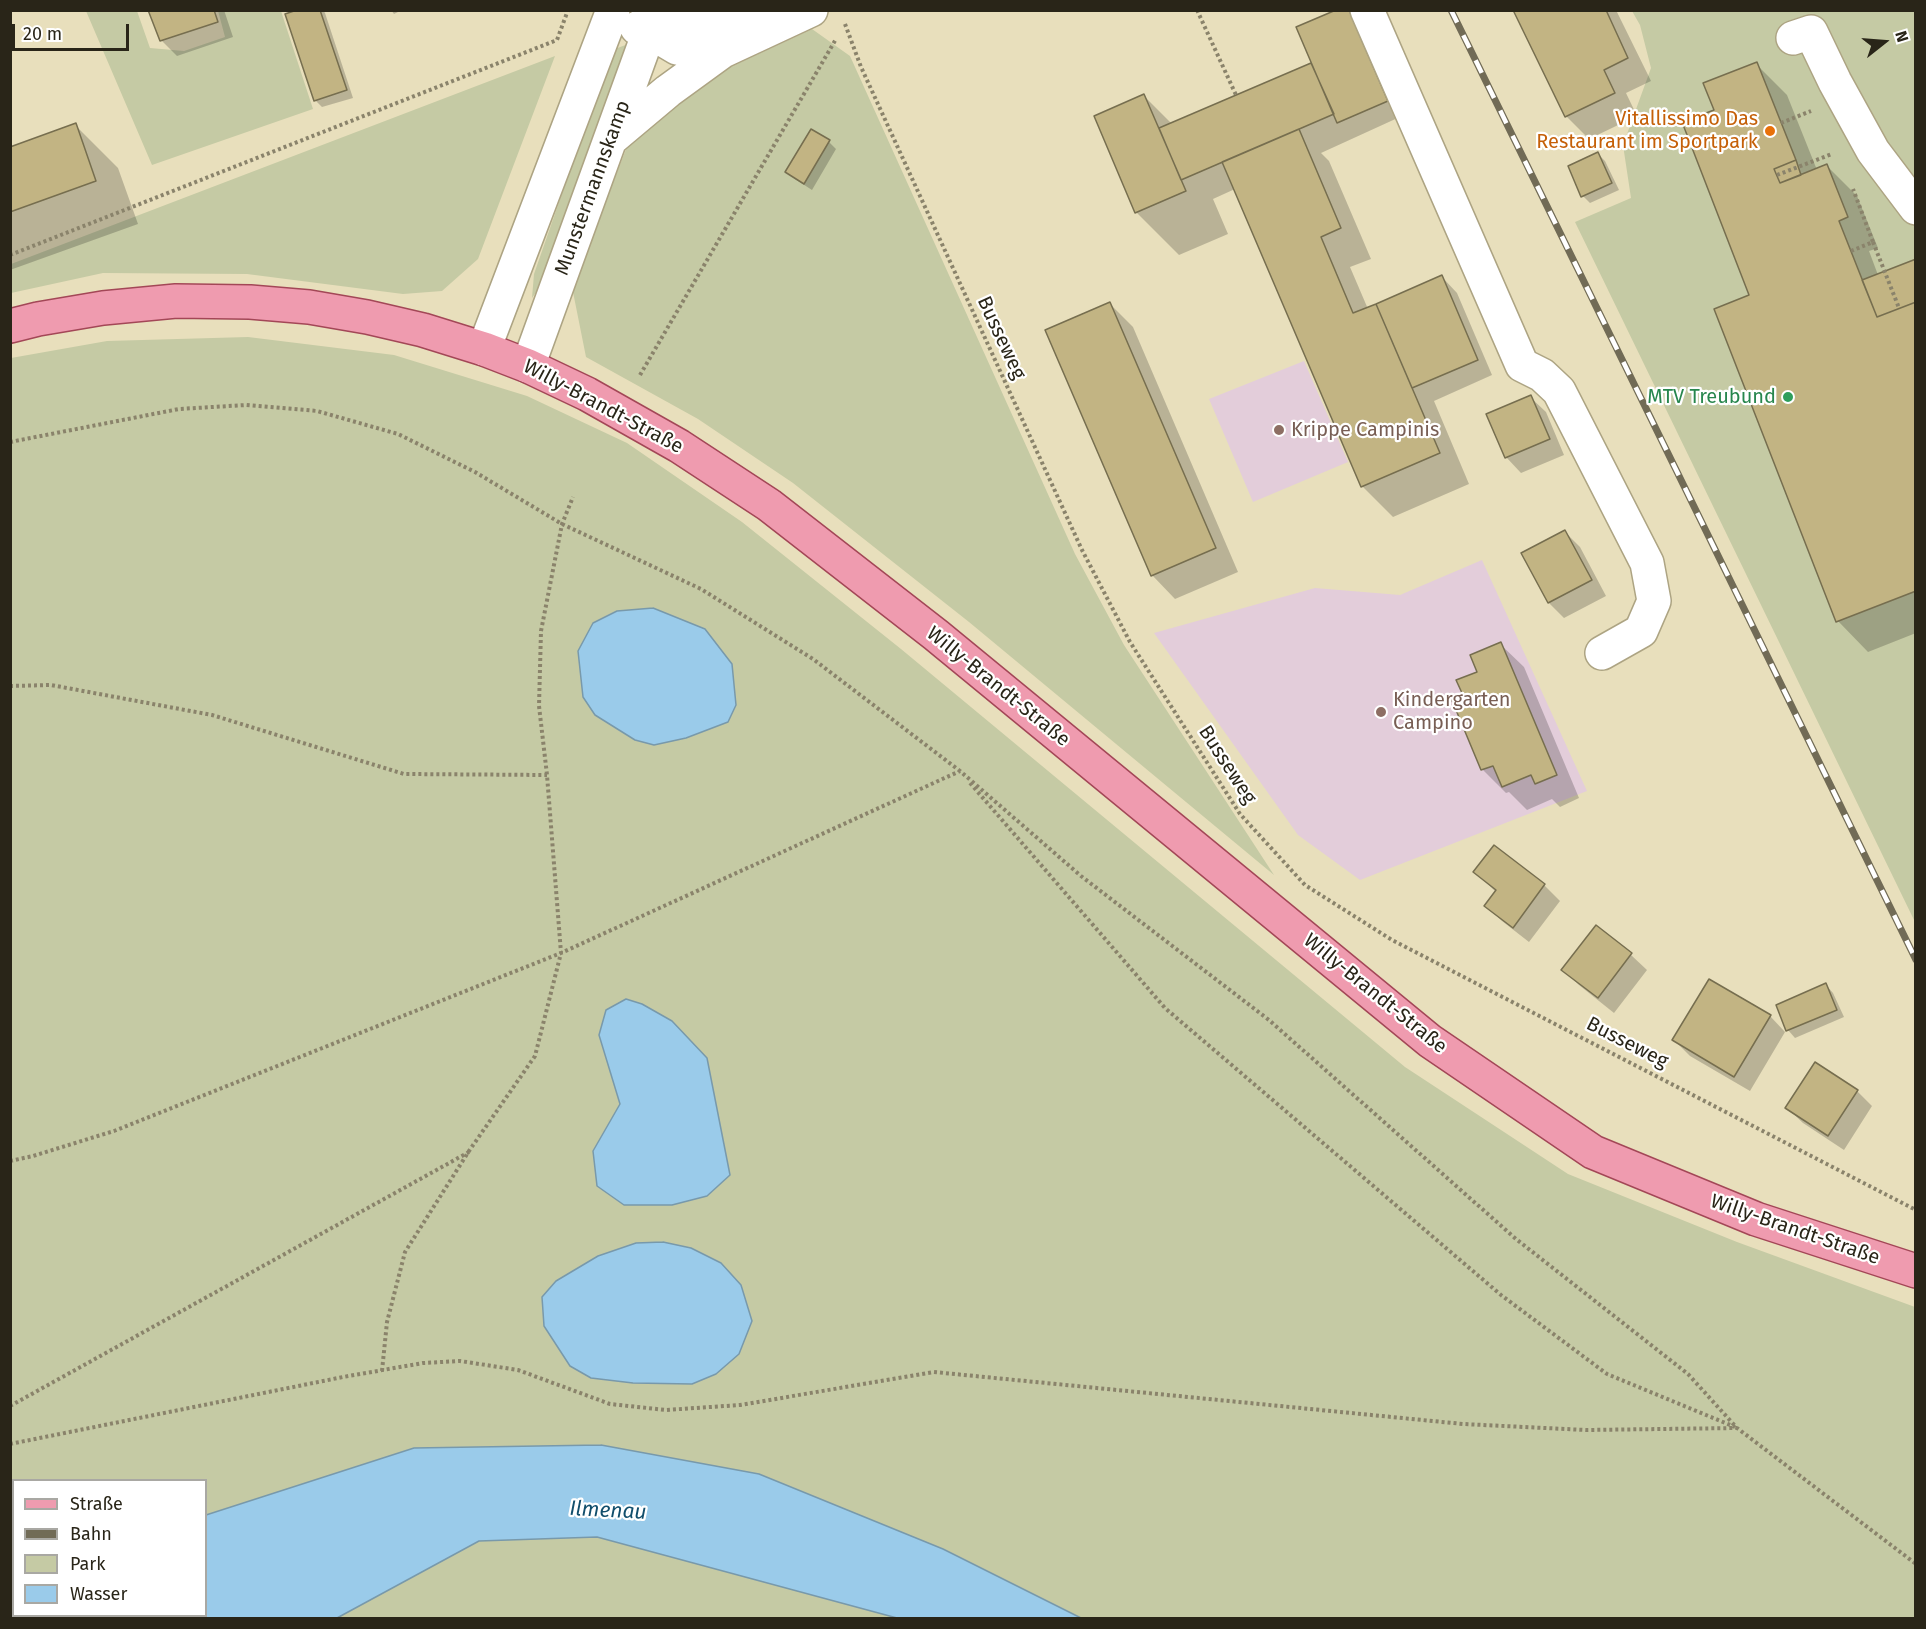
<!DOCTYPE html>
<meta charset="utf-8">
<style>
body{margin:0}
#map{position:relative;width:1926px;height:1629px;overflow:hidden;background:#e8dfbc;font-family:"Fira Sans",sans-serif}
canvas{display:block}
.frame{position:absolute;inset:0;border:12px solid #292518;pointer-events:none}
.legend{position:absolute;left:12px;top:1479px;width:195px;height:138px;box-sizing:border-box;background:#fff;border:2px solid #a9a8a3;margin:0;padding:8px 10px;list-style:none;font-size:18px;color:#292518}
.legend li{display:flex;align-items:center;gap:12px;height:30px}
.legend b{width:30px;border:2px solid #a9a8a3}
.north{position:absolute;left:1854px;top:12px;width:60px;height:60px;-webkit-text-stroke:4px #fff;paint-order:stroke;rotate:73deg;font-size:16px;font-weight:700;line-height:24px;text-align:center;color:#292518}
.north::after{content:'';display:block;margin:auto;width:21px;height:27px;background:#292518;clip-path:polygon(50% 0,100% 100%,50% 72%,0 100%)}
.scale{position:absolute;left:12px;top:24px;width:117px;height:27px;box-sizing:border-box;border:3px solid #292518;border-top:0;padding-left:8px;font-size:18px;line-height:21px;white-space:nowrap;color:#292518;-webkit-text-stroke:4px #fff;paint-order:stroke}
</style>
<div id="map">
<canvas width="1926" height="1629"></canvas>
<div class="frame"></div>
<ul class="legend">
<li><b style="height:8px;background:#ef9baf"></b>Straße</li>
<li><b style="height:8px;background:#716b56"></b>Bahn</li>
<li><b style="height:16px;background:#c5caa4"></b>Park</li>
<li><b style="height:16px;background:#9acbea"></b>Wasser</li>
</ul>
<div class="north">N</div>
<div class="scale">20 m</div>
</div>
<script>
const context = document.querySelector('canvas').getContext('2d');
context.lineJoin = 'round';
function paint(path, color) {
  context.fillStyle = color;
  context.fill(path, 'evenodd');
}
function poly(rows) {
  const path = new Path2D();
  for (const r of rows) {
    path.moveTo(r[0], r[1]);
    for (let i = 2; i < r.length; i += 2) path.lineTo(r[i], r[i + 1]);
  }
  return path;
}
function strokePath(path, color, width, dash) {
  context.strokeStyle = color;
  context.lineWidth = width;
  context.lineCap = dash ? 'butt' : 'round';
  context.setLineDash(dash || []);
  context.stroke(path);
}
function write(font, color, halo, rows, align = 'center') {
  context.font = font + ' "Fira Sans",sans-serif';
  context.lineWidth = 4.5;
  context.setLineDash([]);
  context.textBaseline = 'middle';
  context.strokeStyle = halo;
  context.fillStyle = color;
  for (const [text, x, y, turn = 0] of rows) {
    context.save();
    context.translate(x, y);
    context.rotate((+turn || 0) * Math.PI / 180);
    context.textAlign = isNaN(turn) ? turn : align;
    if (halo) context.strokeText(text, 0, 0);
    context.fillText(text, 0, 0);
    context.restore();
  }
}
paint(poly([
 [1304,361,1348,462,1253,502,1209,399],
 [1482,560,1587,791,1360,880,1298,835,1154,633,1315,588,1400,595]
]), '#e3cdda');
paint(poly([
 [86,11,137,11,150,48,184,51,225,37,218,11,281,11,313,109,152,165],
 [1632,11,1915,11,1915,922,1575,222,1631,198,1623,145,1651,68,1640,25],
 [812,29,850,56,1075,554,1124,645,1274,875,969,622,793,483,698,419,586,357,572,287,632,134,730,67],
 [631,43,545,279,532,298,534,274,612,50],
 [555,56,478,259,442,291,403,294,247,274,103,273,11,293,11,264],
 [248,337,394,355,527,396,627,443,742,522,901,649,1405,1067,1568,1174,1737,1242,1915,1307,1915,1618,11,1618,11,358,107,341],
 [600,1035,707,1058,730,1175,707,1196,672,1205,593,1151,620,1104],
 [14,1480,206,1480,206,1616,14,1616]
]), '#c5caa4');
const water = poly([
 [653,608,705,629,732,664,736,705,728,722,686,738,654,745,635,740,595,715,583,697,578,651,593,623,617,611,653,608],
 [626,999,642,1004,672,1021,707,1058,730,1175,707,1196,672,1205,624,1205,597,1186,593,1151,620,1104,599,1035,606,1010,626,999],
 [663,1242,691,1248,721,1263,741,1285,752,1321,739,1354,716,1374,692,1384,633,1383,591,1378,570,1366,544,1326,542,1297,556,1281,598,1256,636,1243,663,1242],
 [601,1445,759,1474,943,1549,1081,1618,897,1618,597,1537,479,1541,337,1618,11,1618,11,1579,13,1578,14,1616,206,1616,206,1515,414,1448,601,1445]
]);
paint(water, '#9acbea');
strokePath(water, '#7899ab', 1.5);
paint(poly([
 [150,10,224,10,233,37,177,56,161,40],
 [301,10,323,10,325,13,353,98,322,107,315,100],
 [391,10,402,10,394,14],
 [1339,10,1350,10,1362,23,1402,116,1321,153,1329,161,1371,259,1350,267,1368,309,1442,277,1457,293,1492,375,1434,401,1469,484,1393,517,1362,486,1235,189,1213,199,1228,234,1179,255,1136,212,1144,96,1172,124,1311,65,1316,70],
 [1515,10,1616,10,1651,81,1626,93,1637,116,1589,139,1566,116],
 [1756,64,1787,95,1817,170,1827,166,1857,196,1878,248,1869,251,1878,275,1916,261,1916,633,1868,652,1838,621,1716,310,1751,296,1716,110],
 [75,125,118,168,138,224,10,270,10,148],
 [812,131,829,142,836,149,812,190,795,179,787,172],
 [1598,154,1605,161,1619,190,1590,203,1583,196],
 [1110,304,1133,327,1238,572,1175,599,1152,575],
 [1530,397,1546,412,1564,455,1521,473,1506,457],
 [1565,532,1580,547,1606,596,1564,618,1549,603,1523,553],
 [1500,644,1524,667,1579,798,1560,807,1552,799,1527,810,1509,792,1506,793,1483,770,1453,699,1464,693],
 [1494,847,1544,885,1560,901,1529,942,1502,921,1486,906,1496,892,1475,872],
 [1596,927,1631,955,1647,970,1614,1013,1579,985,1563,970],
 [1826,985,1833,993,1844,1017,1795,1038,1788,1030,1778,1006],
 [1770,1016,1785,1032,1750,1091,1690,1056,1674,1040],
 [1857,1091,1872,1106,1844,1150,1803,1123,1787,1108]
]), '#0003');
const building = poly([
 [148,10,214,10,218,22,160,41,148,10],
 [297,10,320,10,347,90,314,101,285,14,297,10],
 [1336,10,1349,10,1388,101,1337,123,1296,27,1336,10],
 [1513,10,1606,10,1628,58,1604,70,1615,93,1565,117,1513,10],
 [1757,62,1796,160,1774,169,1780,183,1827,164,1848,217,1839,221,1877,317,1916,302,1916,591,1836,622,1714,309,1749,295,1682,122,1714,110,1703,83,1757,62],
 [1311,63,1334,114,1181,180,1159,128,1311,63],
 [1144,94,1186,191,1135,213,1094,116,1144,94],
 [76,123,96,181,10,212,10,147,76,123],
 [811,129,830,140,804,184,785,172,811,129],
 [1299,129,1341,228,1321,237,1353,313,1376,304,1440,453,1361,487,1222,162,1299,129],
 [1598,152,1612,183,1581,197,1568,166,1598,152],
 [1796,160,1801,175,1780,183,1774,169,1796,160],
 [1916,259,1916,302,1877,317,1862,280,1916,259],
 [1442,275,1478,360,1412,388,1376,304,1442,275],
 [1110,302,1216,548,1151,576,1045,330,1110,302],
 [1531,395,1550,439,1505,458,1486,414,1531,395],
 [1565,530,1592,580,1548,603,1521,553,1565,530],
 [1501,642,1557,775,1535,784,1531,775,1502,787,1493,766,1481,770,1451,698,1462,693,1456,680,1477,672,1470,655,1501,642],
 [1494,845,1545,884,1513,928,1484,906,1496,890,1473,872,1494,845],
 [1596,925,1632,953,1598,998,1561,970,1596,925],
 [1709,979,1771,1015,1734,1077,1672,1040,1709,979],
 [1826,983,1837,1010,1786,1031,1776,1005,1826,983],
 [1815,1062,1858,1090,1828,1136,1785,1108,1815,1062]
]);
paint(building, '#c2b483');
strokePath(building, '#766e4f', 1.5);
const minor = poly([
 [1367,10,1522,365,1542,375,1559,391,1647,563,1654,601,1641,631,1602,653],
 [637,28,650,32,677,48,699,52,723,51],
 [650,32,679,23,786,13],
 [1793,38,1811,32,1835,82,1873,151,1916,208],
 [612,138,668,91,723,51,811,10],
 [484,349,613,10],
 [528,366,657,10]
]);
const major = poly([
 [10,326,38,319,103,308,176,301,250,302,309,307,367,317,423,330,484,349,528,366,587,394,679,446,769,505,936,635,1430,1041,1593,1152,1756,1219,1916,1271]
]);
strokePath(minor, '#ada483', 36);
strokePath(major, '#a34757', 36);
strokePath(poly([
 [1197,10,1236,95],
 [845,24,861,67,1082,550,1130,642,1240,814,1305,885,1392,940,1916,1210],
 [1781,123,1811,111],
 [1777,175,1832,154],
 [1873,242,1899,308],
 [1851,251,1873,242,1853,189],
 [10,255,557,40,568,10],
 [640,375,836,39],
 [10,442,179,409,246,405,317,411,398,434,475,472,562,524,701,589,813,659,960,771,1081,876,1269,1020,1516,1239,1688,1374,1737,1428,1916,1564],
 [10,686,51,685,212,715,404,774,547,775],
 [970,783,1165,1008,1501,1295,1607,1374,1735,1427],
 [10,1161,33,1156,114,1131,561,953,960,771],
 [382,1371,387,1322,405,1252,469,1151,535,1056,561,953,547,775,539,706,541,631,562,524,573,497],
 [10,1406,469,1152],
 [10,1444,343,1377,423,1363,460,1361,518,1370,610,1404,666,1410,740,1405,934,1372,1463,1424,1586,1430,1737,1428]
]), '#8a836b', 4, [3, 3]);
strokePath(minor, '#fff', 33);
strokePath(major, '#ef9baf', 33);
const rail = poly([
 [1451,10,1916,960]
]);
strokePath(rail, '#716b56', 7);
strokePath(rail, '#fff', 4.5, [14]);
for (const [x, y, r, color] of [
 [1770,131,6,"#e8710a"],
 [1788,397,6,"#2e9e5b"],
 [1279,430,6,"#8d6e63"],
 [1381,712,6,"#8d6e63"]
]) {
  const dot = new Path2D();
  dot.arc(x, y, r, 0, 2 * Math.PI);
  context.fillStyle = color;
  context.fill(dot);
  strokePath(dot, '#fff', 2);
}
write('20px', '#c56008', '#fff', [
 ["Vitallissimo Das",1758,119],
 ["Restaurant im Sportpark",1758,142]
], 'right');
write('20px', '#292518', '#fff', [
 ["Munstermannskamp",593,188,-70],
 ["Busseweg",1001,338,65],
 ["Willy-Brandt-Straße",603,407,28],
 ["Willy-Brandt-Straße",998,687,39],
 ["Busseweg",1227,765,57],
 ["Willy-Brandt-Straße",1375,994,39],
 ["Busseweg",1627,1043,27],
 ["Willy-Brandt-Straße",1795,1230,19]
]);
write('20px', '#27864d', '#fff', [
 ["MTV Treubund",1776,397]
], 'right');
write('20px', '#785e54', '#fff', [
 ["Krippe Campinis",1291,430],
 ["Kindergarten",1393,700],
 ["Campino",1393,723]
], 'left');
write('italic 21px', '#114e6c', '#fff', [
 ["Ilmenau",608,1511,3]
]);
</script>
